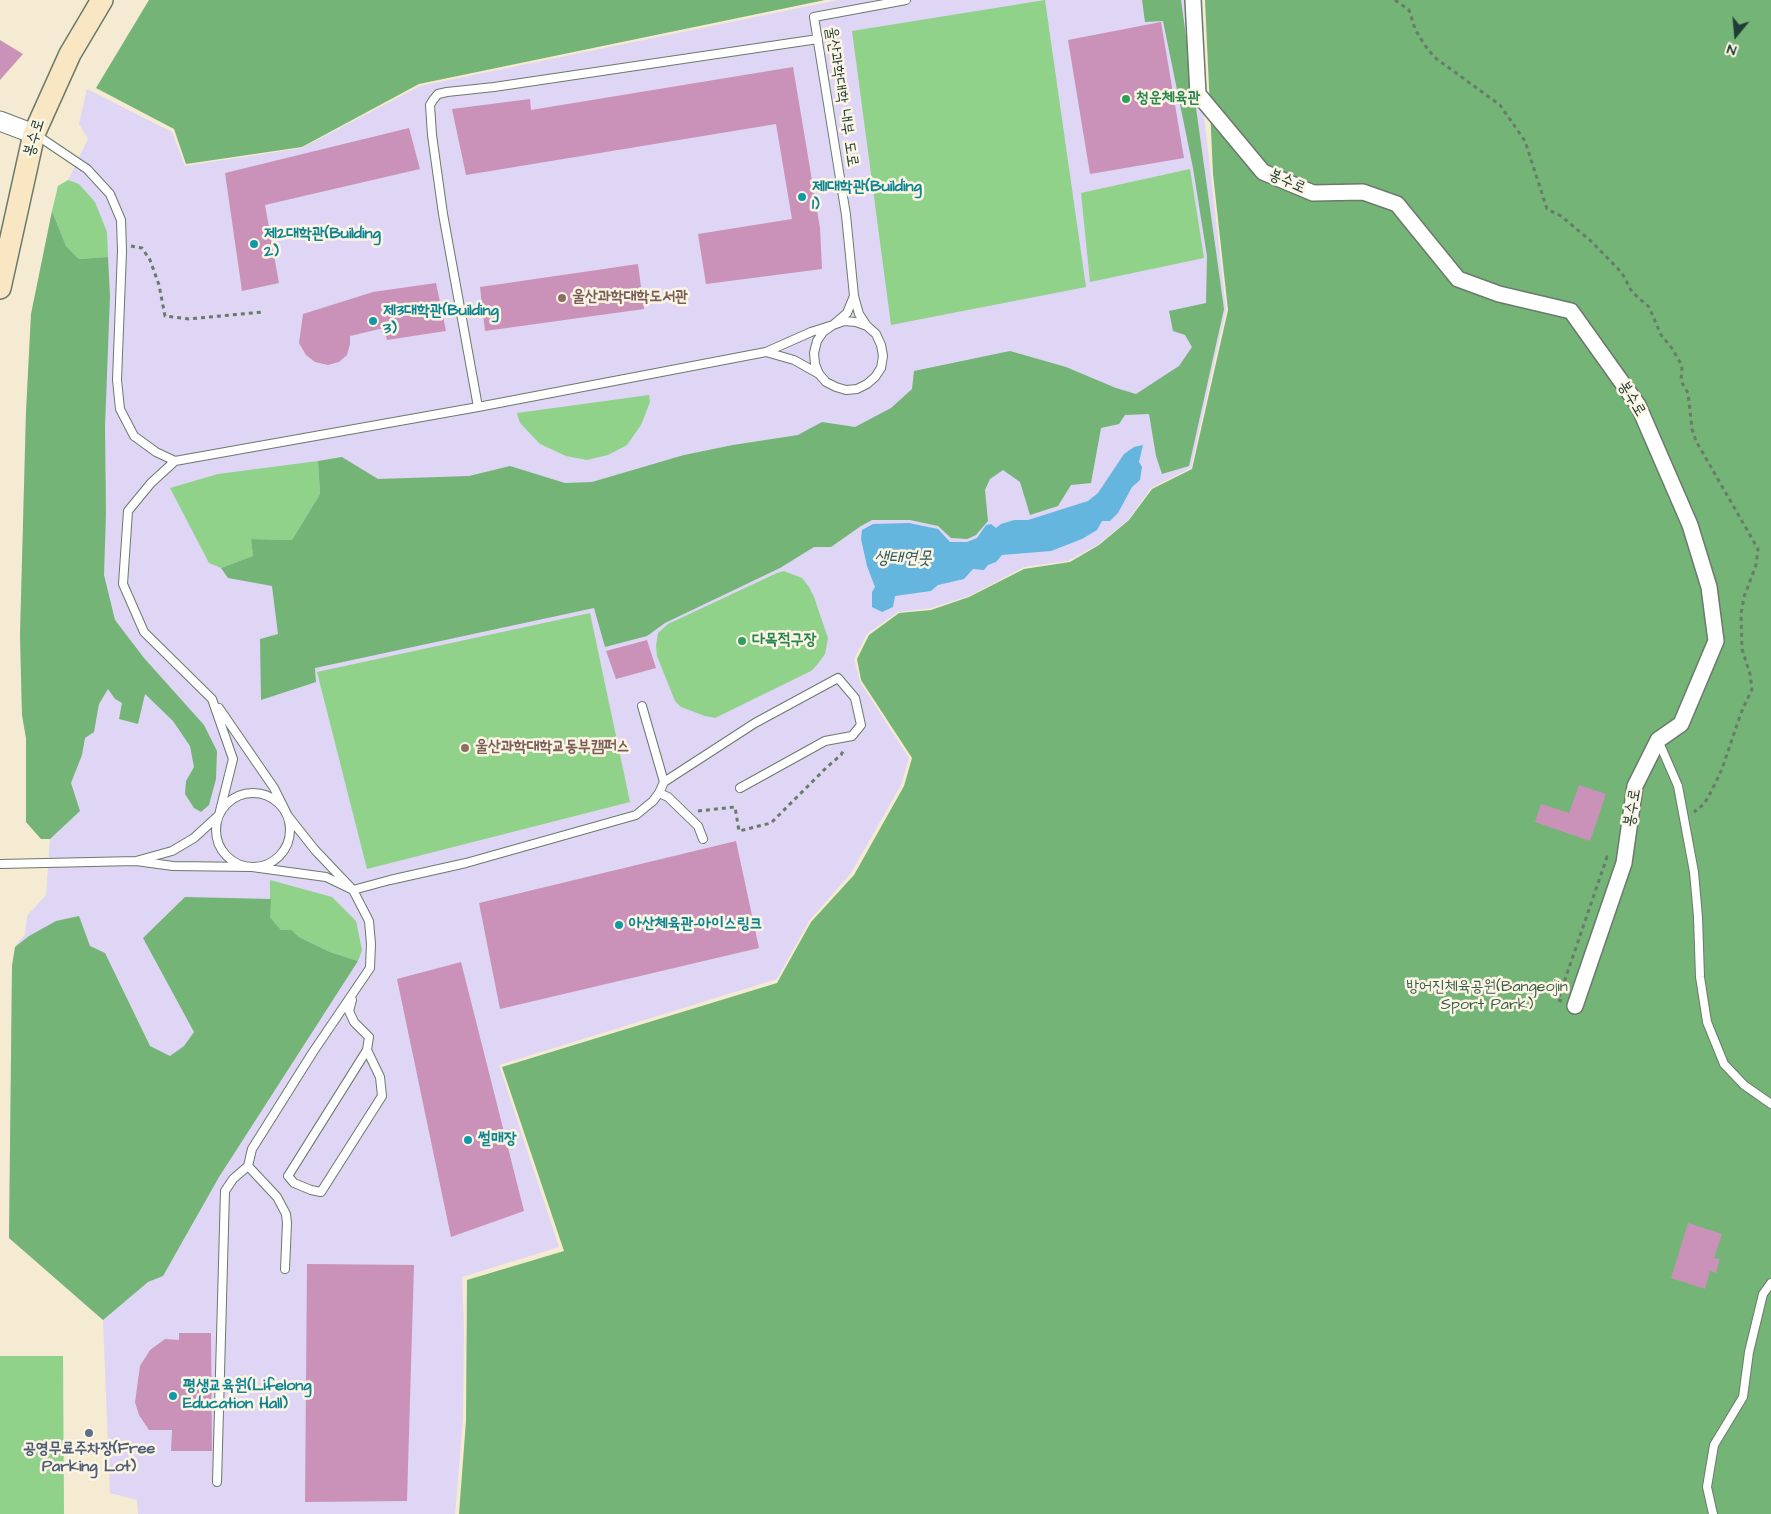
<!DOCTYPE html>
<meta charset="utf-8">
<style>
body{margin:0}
#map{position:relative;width:1771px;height:1514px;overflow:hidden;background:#f5ead2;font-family:"Architects Daughter",sans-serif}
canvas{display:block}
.north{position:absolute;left:1711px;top:10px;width:50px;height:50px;-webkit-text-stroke:4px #fcf5e5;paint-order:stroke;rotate:197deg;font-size:14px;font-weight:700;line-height:20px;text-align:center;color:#1f3d34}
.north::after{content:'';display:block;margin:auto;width:18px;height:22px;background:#1f3d34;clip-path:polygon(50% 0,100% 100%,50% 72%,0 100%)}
</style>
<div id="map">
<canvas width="1771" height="1514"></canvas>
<div class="north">N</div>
</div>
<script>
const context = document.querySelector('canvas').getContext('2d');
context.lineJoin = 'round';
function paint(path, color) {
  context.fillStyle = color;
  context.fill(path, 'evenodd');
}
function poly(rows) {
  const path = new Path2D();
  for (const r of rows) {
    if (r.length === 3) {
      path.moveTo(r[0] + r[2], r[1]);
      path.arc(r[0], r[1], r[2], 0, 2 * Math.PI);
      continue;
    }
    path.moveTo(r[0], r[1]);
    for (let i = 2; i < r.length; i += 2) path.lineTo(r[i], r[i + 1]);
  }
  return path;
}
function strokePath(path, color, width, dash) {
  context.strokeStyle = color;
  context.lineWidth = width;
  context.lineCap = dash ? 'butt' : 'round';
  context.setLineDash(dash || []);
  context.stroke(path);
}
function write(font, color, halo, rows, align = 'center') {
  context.font = font + ' "Architects Daughter","Poor Story",sans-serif';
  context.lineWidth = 5;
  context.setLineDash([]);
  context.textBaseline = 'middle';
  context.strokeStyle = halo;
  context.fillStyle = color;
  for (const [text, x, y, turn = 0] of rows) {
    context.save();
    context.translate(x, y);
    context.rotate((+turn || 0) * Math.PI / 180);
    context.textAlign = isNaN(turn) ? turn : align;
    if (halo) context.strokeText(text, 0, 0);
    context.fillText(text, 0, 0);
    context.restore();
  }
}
paint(poly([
 [838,0,1191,0,1226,309,1191,468,1151,488,1128,520,1099,544,1068,561,1024,567,969,596,931,608,898,612,867,634,854,659,860,682,909,758,901,785,851,873,809,921,777,979,499,1065,559,1247,462,1277,464,1328,463,1418,455,1514,138,1514,137,1500,110,1493,103,1320,9,1238,12,966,15,947,25,934,27,916,46,895,50,839,41,839,26,822,26,738,22,715,20,635,26,412,31,314,58,186,68,180,88,139,79,124,87,89,172,132,185,166,302,148,420,86]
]), '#dfd5f5');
paint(poly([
 [1045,0,1086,287,891,325,852,31],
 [1190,169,1204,258,1090,282,1081,193],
 [68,180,79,184,95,202,107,232,108,257,79,259,66,246,52,211,58,186],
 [649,395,650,402,641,425,627,445,608,455,587,460,566,456,540,444,520,423,517,413],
 [318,461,320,494,292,540,251,539,253,556,221,568,209,563,170,488,218,474],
 [784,571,802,578,809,587,814,597,828,638,825,654,817,665,811,671,715,718,705,716,681,707,675,701,657,656,656,646,658,633,668,624,777,573],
 [590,613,630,802,367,869,317,672],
 [270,880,332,897,356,921,362,950,358,961,330,952,299,937,292,930,281,930,270,917],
 [0,1356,63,1356,64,1514,0,1514]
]), '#90d28a');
paint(poly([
 [149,0,825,0,419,84,302,147,186,164,174,129,96,88],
 [1142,0,1181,0,1224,309,1189,466,1162,474,1156,456,1149,414,1125,415,1119,424,1101,428,1091,483,1071,485,1058,506,1030,515,1020,482,1003,470,990,479,985,490,988,521,976,535,967,539,951,538,938,526,910,520,872,520,861,526,831,547,814,547,780,568,665,623,647,636,605,647,594,608,315,668,316,682,261,700,260,639,278,634,272,586,228,578,221,568,253,556,251,539,292,540,320,494,318,461,342,457,378,479,469,476,510,466,565,483,592,482,684,455,733,445,798,435,822,422,855,427,891,408,912,389,914,371,1010,351,1066,367,1116,388,1136,394,1179,366,1192,347,1185,335,1173,331,1169,311,1206,303,1207,256,1193,168,1163,21,1145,22],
 [1205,0,1771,0,1771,1514,459,1514,466,1421,467,1280,564,1251,502,1067,777,983,811,922,854,875,904,786,912,758,861,680,857,659,869,635,899,613,931,610,969,597,1024,569,1070,562,1099,545,1129,520,1152,489,1192,469,1228,310,1213,174],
 [52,211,66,246,79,259,108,257,110,296,105,427,106,513,104,575,115,620,144,658,204,725,217,751,216,779,209,805,201,812,194,808,185,794,186,781,194,767,190,746,173,721,145,694,138,724,119,719,122,703,115,699,108,689,99,704,94,732,85,738,82,755,71,783,80,811,50,839,41,839,26,822,26,738,22,715,20,635,26,412,31,314],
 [185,897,271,899,270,917,281,930,292,930,299,937,330,952,358,961,219,1177,163,1276,148,1282,103,1320,9,1238,12,966,15,947,29,936,56,921,79,916,90,946,105,953,150,1046,170,1056,184,1046,194,1032,143,938]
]), '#74b476');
paint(poly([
 [1143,445,1139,462,1142,467,1140,480,1132,487,1118,513,1110,521,1102,521,1097,530,1082,539,1051,551,1002,555,996,562,988,565,984,570,973,569,964,579,938,585,931,591,895,596,893,607,882,612,872,607,872,592,875,587,867,566,861,539,862,530,873,524,909,523,938,529,950,542,967,542,977,538,986,525,991,524,996,528,1001,524,1014,520,1028,520,1088,501,1098,493,1124,454,1134,447]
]), '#64b6df');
paint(poly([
 [1161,22,1184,158,1090,174,1068,40],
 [0,40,23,54,0,80],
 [793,67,820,228,822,269,706,284,698,234,792,219,776,124,466,175,452,109,530,99,531,110],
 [409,128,420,169,265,205,279,283,242,291,225,173],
 [638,264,644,309,485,331,480,287],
 [436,283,446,331,387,340,384,328,350,336,350,344,347,355,339,362,328,365,315,362,306,355,299,343,303,314,373,292],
 [647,640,656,668,616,679,606,651],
 [1579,785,1606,794,1590,841,1535,822,1541,804,1569,813],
 [736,841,759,948,500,1009,479,903],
 [461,962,524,1211,451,1237,397,979],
 [1688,1223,1722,1234,1714,1258,1720,1259,1716,1273,1710,1271,1705,1289,1671,1278],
 [307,1264,414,1265,407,1501,305,1502],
 [179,1333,211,1333,212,1451,171,1451,172,1430,149,1430,139,1415,135,1402,140,1366,150,1350,165,1339,179,1340]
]), '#ca92b9');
const service = poly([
 [35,134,87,169,110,194,121,220,122,251,117,380,120,409,134,436,156,452,175,461],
 [854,296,859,314,867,326,876,334,881,345,883,356,881,368,875,377,867,384,857,389,846,390,836,387,826,382,819,374,815,364,814,353,817,341,823,332,833,325,844,321,856,322,867,326],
 [766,352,794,360,819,374],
 [478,407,443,214,432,135,430,105,433,100,438,94,447,92,494,87,818,39],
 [219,708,274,788,288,816,315,850,353,890,390,880,466,863,636,815,653,801,659,793,664,782,642,706],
 [1658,740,1678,786,1694,872,1698,917,1700,977,1707,1022,1724,1064,1744,1085,1771,1104],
 [664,782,755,723,838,678,855,698,861,725,852,736,825,741,740,788],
 [659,793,668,797,698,826,703,839],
 [253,830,37],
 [136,861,172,851,194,838,219,815,233,759,212,699,144,632,123,584,128,511,151,483,175,461,478,407,766,352,811,332,833,325,847,313,854,296,846,215,814,17,906,0],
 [0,864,136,861,173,866,252,867,326,877,353,890,369,921,371,944,370,968,313,1052,252,1149,248,1166,233,1179,225,1191,217,1482],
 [352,1000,349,1011,354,1022,369,1037,367,1050,288,1176,294,1183,311,1190,321,1192,382,1096,380,1077,367,1050],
 [248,1166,277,1197,286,1214,287,1223,285,1269],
 [1713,1514,1707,1487,1714,1445,1743,1397,1749,1352,1763,1294,1771,1283]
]);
const minor = poly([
 [1193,0,1198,94,1263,172,1313,193,1363,192,1397,204,1458,279,1499,294,1571,311,1638,405,1690,525,1709,587,1716,641,1681,724,1658,740,1635,786,1624,863,1575,1006]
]);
const tertiary = poly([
 [0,121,34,134]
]);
const secondary = poly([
 [0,288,34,134,70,54,102,0]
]);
strokePath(service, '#6a7a6b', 10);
strokePath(minor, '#6a7a6b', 18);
strokePath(tertiary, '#6a7a6b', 21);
strokePath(secondary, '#6a7a6b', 24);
strokePath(poly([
 [1395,0,1409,10,1415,29,1424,44,1434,57,1500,105,1525,141,1547,209,1561,216,1591,241,1622,273,1632,292,1649,307,1661,335,1671,347,1680,362,1682,368,1681,381,1688,393,1692,429,1696,441,1758,549,1756,565,1744,597,1741,614,1742,649,1750,674,1752,689,1741,713,1722,769,1712,790,1704,804,1694,812],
 [131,246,142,248,150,260,159,285,165,316,189,319,263,312],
 [698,811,735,807,739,831,771,823,827,767,841,755,844,749],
 [1562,1001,1558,1000,1607,857,1609,858]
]), '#6a7a6b', 3, [4, 4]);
strokePath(service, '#fff', 8);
strokePath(minor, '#fff', 15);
strokePath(tertiary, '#fff', 19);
strokePath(secondary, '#f9e7c3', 21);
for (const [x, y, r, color] of [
 [1126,99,5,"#2e9e5b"],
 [802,197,5,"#0f9aa8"],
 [254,244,5,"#0f9aa8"],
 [562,298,5,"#8d6e63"],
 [373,321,5,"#0f9aa8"],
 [742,641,5,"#2e9e5b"],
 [465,748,5,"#8d6e63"],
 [619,925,5,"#0f9aa8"],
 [468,1140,5,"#0f9aa8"],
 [173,1396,5,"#0f9aa8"],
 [89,1433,5,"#5c6f8a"]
]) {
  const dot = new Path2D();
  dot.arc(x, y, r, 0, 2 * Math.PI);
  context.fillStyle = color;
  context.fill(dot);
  strokePath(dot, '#fcf5e5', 2);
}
write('16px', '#1f3d34', '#fcf5e5', [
 ["울산과학대학 내부 도로",841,97,81],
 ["봉수로",35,138,-73],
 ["봉수로",1287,182,24],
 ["봉수로",1631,399,59],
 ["봉수로",1633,808,-80]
]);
write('bold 16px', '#27864d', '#fcf5e5', [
 ["청운체육관",1136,99],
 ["다목적구장",752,641]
], 'left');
write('bold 16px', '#0d838f', '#fcf5e5', [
 ["제1대학관(Building",812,188],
 ["1)",812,206],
 ["제2대학관(Building",264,235],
 ["2)",264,253],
 ["제3대학관(Building",383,312],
 ["3)",383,330],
 ["아산체육관-아이스링크",629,925],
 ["썰매장",478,1140],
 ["평생교육원(Lifelong",183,1387],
 ["Education Hall)",183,1405]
], 'left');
write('bold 16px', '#785e54', '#fcf5e5', [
 ["울산과학대학도서관",572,298],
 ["울산과학대학교동부캠퍼스",475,748]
], 'left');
write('16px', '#365b45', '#fcf5e5', [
 ["방어진체육공원(Bangeojin",1487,988],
 ["Sport Park)",1487,1006]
]);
write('bold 16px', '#4e5e75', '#fcf5e5', [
 ["공영무료주차장(Free",89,1450],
 ["Parking Lot)",89,1468]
]);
write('italic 18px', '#305b5f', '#fcf5e5', [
 ["생태연못",903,559]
]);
</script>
